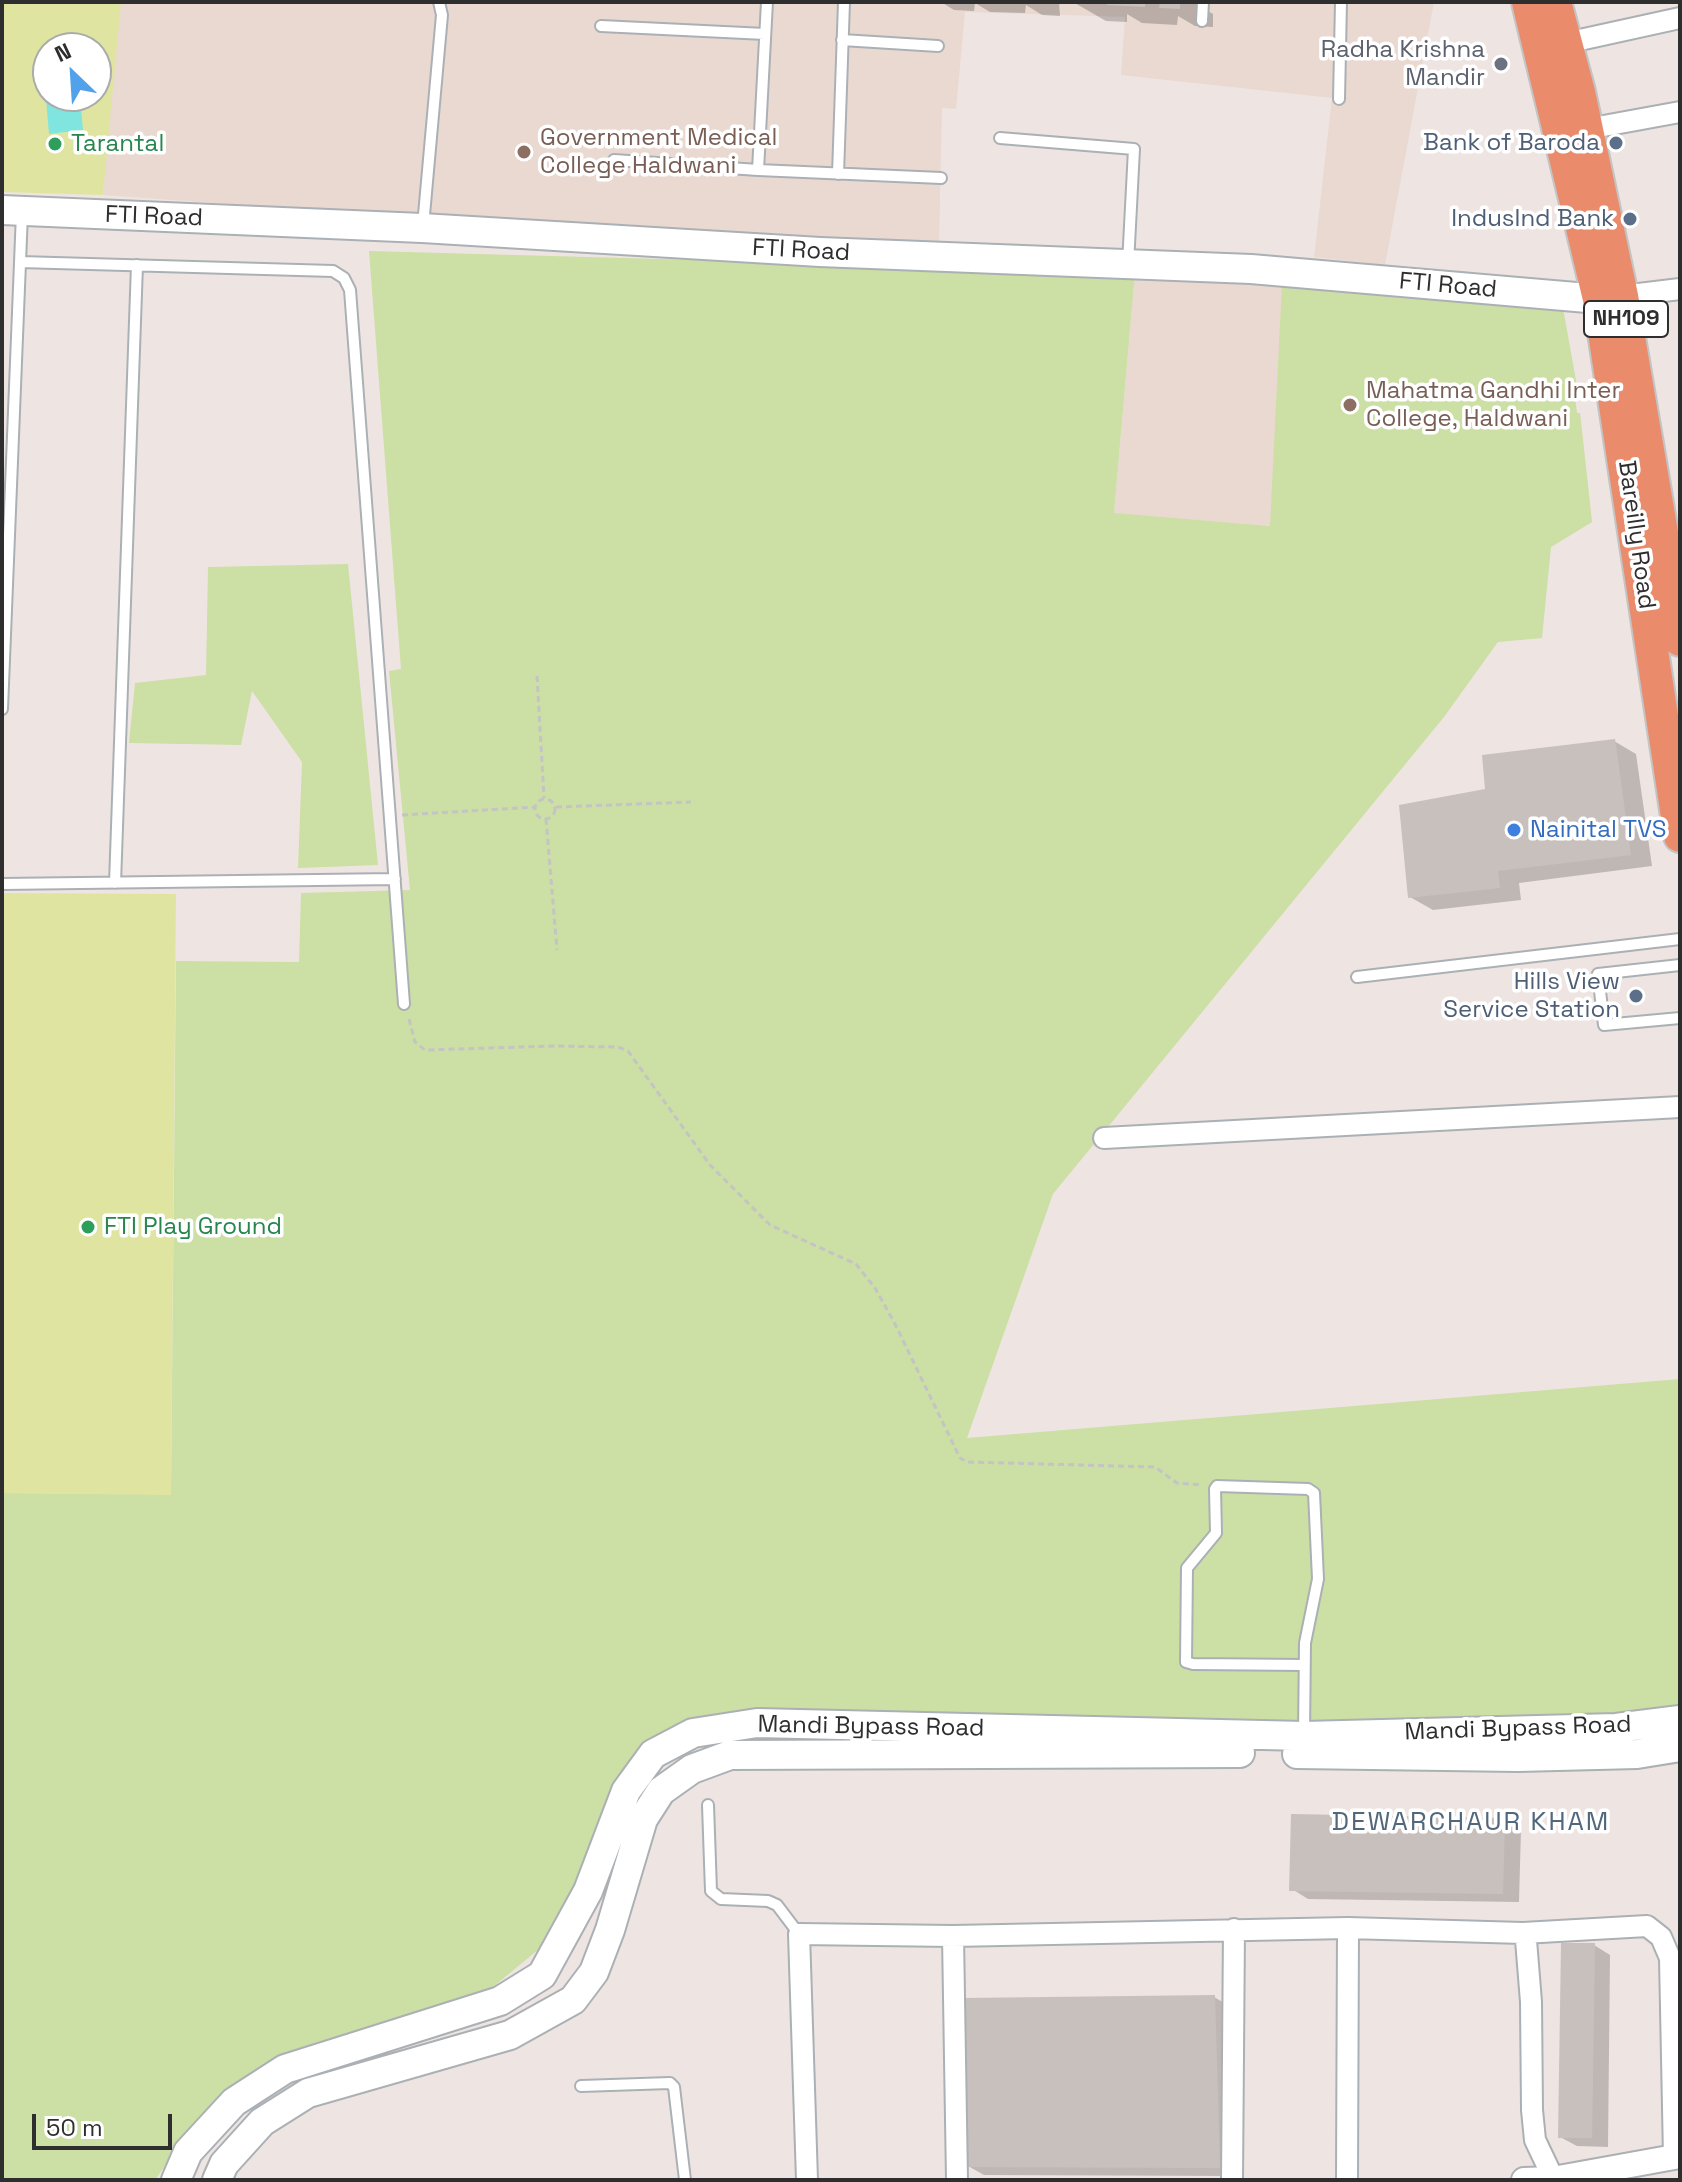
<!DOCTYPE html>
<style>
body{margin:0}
#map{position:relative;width:1682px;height:2182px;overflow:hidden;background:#eee5e2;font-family:"Space Grotesk",sans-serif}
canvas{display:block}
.frame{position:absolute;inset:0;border:4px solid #2e2e2e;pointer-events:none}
.north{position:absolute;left:32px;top:32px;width:80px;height:80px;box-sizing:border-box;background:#fff;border:2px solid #ababab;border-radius:50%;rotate:335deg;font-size:22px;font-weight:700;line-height:32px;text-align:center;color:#2e2e2e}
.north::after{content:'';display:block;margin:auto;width:28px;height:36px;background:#52a2eb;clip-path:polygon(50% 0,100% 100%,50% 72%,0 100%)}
.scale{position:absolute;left:32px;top:2114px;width:140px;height:36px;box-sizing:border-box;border:4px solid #2e2e2e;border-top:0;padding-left:10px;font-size:24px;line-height:28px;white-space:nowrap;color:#2e2e2e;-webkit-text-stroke:6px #fff;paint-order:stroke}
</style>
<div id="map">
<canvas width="1682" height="2182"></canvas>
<div class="frame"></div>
<div class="north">N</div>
<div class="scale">50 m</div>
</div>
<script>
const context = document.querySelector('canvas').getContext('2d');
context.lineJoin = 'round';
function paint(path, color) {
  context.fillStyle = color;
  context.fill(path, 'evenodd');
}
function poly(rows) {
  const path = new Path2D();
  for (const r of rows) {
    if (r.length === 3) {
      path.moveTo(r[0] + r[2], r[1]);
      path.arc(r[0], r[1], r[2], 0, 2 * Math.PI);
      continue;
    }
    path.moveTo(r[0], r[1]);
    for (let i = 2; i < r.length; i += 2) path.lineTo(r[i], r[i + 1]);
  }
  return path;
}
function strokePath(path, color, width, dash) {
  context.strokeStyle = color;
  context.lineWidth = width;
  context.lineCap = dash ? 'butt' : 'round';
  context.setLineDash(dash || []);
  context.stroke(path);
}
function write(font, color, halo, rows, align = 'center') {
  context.font = font + ' "Space Grotesk",sans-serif';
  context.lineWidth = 7;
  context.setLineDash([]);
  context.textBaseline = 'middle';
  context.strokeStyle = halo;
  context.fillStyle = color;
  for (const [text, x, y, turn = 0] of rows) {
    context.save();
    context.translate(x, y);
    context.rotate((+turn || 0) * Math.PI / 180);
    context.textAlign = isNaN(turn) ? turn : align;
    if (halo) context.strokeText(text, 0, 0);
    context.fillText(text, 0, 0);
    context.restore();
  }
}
paint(poly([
 [118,2,1434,2,1385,265,1314,257,1332,98,1121,75,1125,17,965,12,956,109,942,108,939,245,381,215,103,195],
 [1135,272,1264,277,1579,397,1575,398,1577,413,1580,413,1592,522,1551,547,1114,514]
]), '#e9d9d1');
paint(poly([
 [369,251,1135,272,1114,513,1270,526,1282,284,1563,308,1579,397,1575,398,1577,413,1580,413,1592,522,1551,547,1542,638,1498,642,1444,717,1053,1194,967,1438,1680,1379,1680,1718,1416,1724,716,1718,630,1764,550,1940,477,2000,271,2063,197,2121,155,2180,2,2180,2,1493,171,1494,176,961,299,962,301,893,410,890,389,671,401,669],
 [348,564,378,865,298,868,302,762,252,691,241,745,129,743,135,683,206,675,208,567]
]), '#ccdfa4');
paint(poly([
 [2,2,121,2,103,195,2,192],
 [48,48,96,48,96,96,48,96],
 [2,893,176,894,171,1495,2,1493]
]), '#dfe5a1');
paint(poly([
 [80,97,83,130,49,134,46,99]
]), '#80e5de');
paint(poly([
 [941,2,1059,2,1060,16,1042,15,1026,5,1025,13,990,12,975,3,974,11,954,10],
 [1073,2,1208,2,1208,11,1213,14,1213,27,1195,26,1178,16,1177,25,1142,23,1127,14,1127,22,1106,21],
 [1614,741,1636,754,1652,866,1519,883,1521,900,1433,910,1410,897,1487,791],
 [1504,1820,1521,1829,1519,1902,1308,1899,1292,1889],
 [1594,1945,1610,1955,1608,2147,1577,2146,1560,2137],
 [1214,1997,1231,2007,1235,2176,984,2175,968,2166]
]), '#0003');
paint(poly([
 [1107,2,1145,2,1145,7,1107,5],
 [1160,2,1180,2,1180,9,1159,8],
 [1615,739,1631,855,1498,871,1500,888,1408,898,1399,805,1485,789,1482,755],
 [1291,1814,1505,1818,1503,1894,1289,1891],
 [1561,1943,1595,1943,1592,2138,1558,2138],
 [1215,1995,1220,2168,966,2167,963,1998]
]), '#c7c0bd');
const service = poly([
 [1202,21,1203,2],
 [601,26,765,34],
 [842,40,938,46],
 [1339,99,1341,2],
 [1000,138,1134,149,1128,264],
 [614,160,758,170,941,178],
 [758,170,767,2],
 [838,174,844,2],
 [423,226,442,15,439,2],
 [20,262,333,271,344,278,350,290,404,1004],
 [2,709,22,213],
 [115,883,137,265],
 [2,884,395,879],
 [1680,965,1598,974,1604,1025,1680,1018],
 [1357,977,1680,939],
 [1304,1734,1305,1643,1318,1579,1314,1493,1308,1489,1217,1486,1215,1489,1216,1533,1187,1568,1186,1662,1193,1664,1304,1665],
 [708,1805,711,1891,721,1899,768,1901,777,1905,799,1934],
 [581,2086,670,2083,674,2087,685,2180]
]);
const minor = poly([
 [1566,43,1680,18],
 [1587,129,1680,112],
 [1622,296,1680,289],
 [1104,1138,1680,1107],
 [1523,1933,1647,1926,1661,1937,1670,1958,1674,2157],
 [953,1936,957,2180],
 [807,2180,799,1934,953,1936,1348,1928,1523,1933,1526,1940,1531,2002,1532,2110,1535,2140,1554,2180],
 [1232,2180,1234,1929],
 [1347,2180,1348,1928]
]);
const tertiary = poly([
 [1524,2180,1553,2179,1680,2156]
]);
const secondary = poly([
 [2,210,422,228,820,252,1251,269,1599,299],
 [1297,1754,1518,1757,1637,1754,1680,1747],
 [176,2180,188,2152,234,2102,285,2069,500,2001,542,1975,588,1891,626,1791,653,1754,693,1733,757,1723,1304,1736,1616,1728,1680,1720],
 [217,2180,224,2164,262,2122,308,2093,510,2035,573,2000,594,1972,610,1930,643,1819,661,1791,692,1769,730,1755,1240,1753]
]);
const trunk = poly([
 [1528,2,1599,299,1680,836],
 [1555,2,1579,92,1622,296,1680,640]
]);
strokePath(service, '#abb0b5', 14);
strokePath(minor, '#abb0b5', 24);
strokePath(tertiary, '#abb0b5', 28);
strokePath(secondary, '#abb0b5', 32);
strokePath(trunk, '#c4c4c4', 36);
strokePath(poly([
 [537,676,544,798],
 [545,809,10],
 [556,807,691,802],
 [402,815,535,807],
 [546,819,557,950],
 [409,1019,415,1042,425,1050,554,1046,618,1047,628,1051,710,1165,770,1225,856,1264,875,1288,895,1324,960,1458,967,1462,1155,1467,1177,1483,1201,1485]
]), '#c4c4c4', 3, [6, 4]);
strokePath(service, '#fff', 10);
strokePath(minor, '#fff', 20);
strokePath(tertiary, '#fff', 24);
strokePath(secondary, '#fff', 28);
strokePath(trunk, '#ea8c6c', 32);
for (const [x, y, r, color] of [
 [1501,64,8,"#6b7280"],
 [1616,143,8,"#5c6f8a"],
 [55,144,8,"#2e9e5b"],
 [524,152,8,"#8d6e63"],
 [1630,219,8,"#5c6f8a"],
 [1350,405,8,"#8d6e63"],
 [1514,830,8,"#3f7fe0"],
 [1636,996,8,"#5c6f8a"],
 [88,1227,8,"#2e9e5b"]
]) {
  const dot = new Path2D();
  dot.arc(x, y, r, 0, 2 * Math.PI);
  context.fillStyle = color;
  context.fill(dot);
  strokePath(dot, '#fff', 3);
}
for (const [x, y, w] of [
 [1626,319,84]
]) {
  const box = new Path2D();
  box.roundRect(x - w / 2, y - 18, w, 36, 6);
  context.fillStyle = '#fff';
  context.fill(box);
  strokePath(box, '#2e2e2e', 2);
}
write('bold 22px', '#2e2e2e', null, [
 ["NH109",1626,319]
]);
write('24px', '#5b616d', '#fff', [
 ["Radha Krishna",1485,50],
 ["Mandir",1485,78]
], 'right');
write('24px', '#785e54', '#fff', [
 ["Government Medical",540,138],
 ["College Haldwani",540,166],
 ["Mahatma Gandhi Inter",1366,391],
 ["College, Haldwani",1366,419]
], 'left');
write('24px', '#4e5e75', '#fff', [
 ["Bank of Baroda",1600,143],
 ["IndusInd Bank",1614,219],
 ["Hills View",1620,982],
 ["Service Station",1620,1010]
], 'right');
write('24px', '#27864d', '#fff', [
 ["Tarantal",71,144],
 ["FTI Play Ground",104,1227]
], 'left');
write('24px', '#2e2e2e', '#fff', [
 ["FTI Road",154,217,2],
 ["FTI Road",801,251,3],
 ["FTI Road",1448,286,5],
 ["Bareilly Road",1636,535,82],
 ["Mandi Bypass Road",871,1727,1],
 ["Mandi Bypass Road",1518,1729,-2]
]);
write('24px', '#366cbe', '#fff', [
 ["Nainital TVS",1530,830]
], 'left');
context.letterSpacing = '2px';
write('26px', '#51677b', '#fff', [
 ["DEWARCHAUR KHAM",1471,1823]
]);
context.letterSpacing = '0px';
</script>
